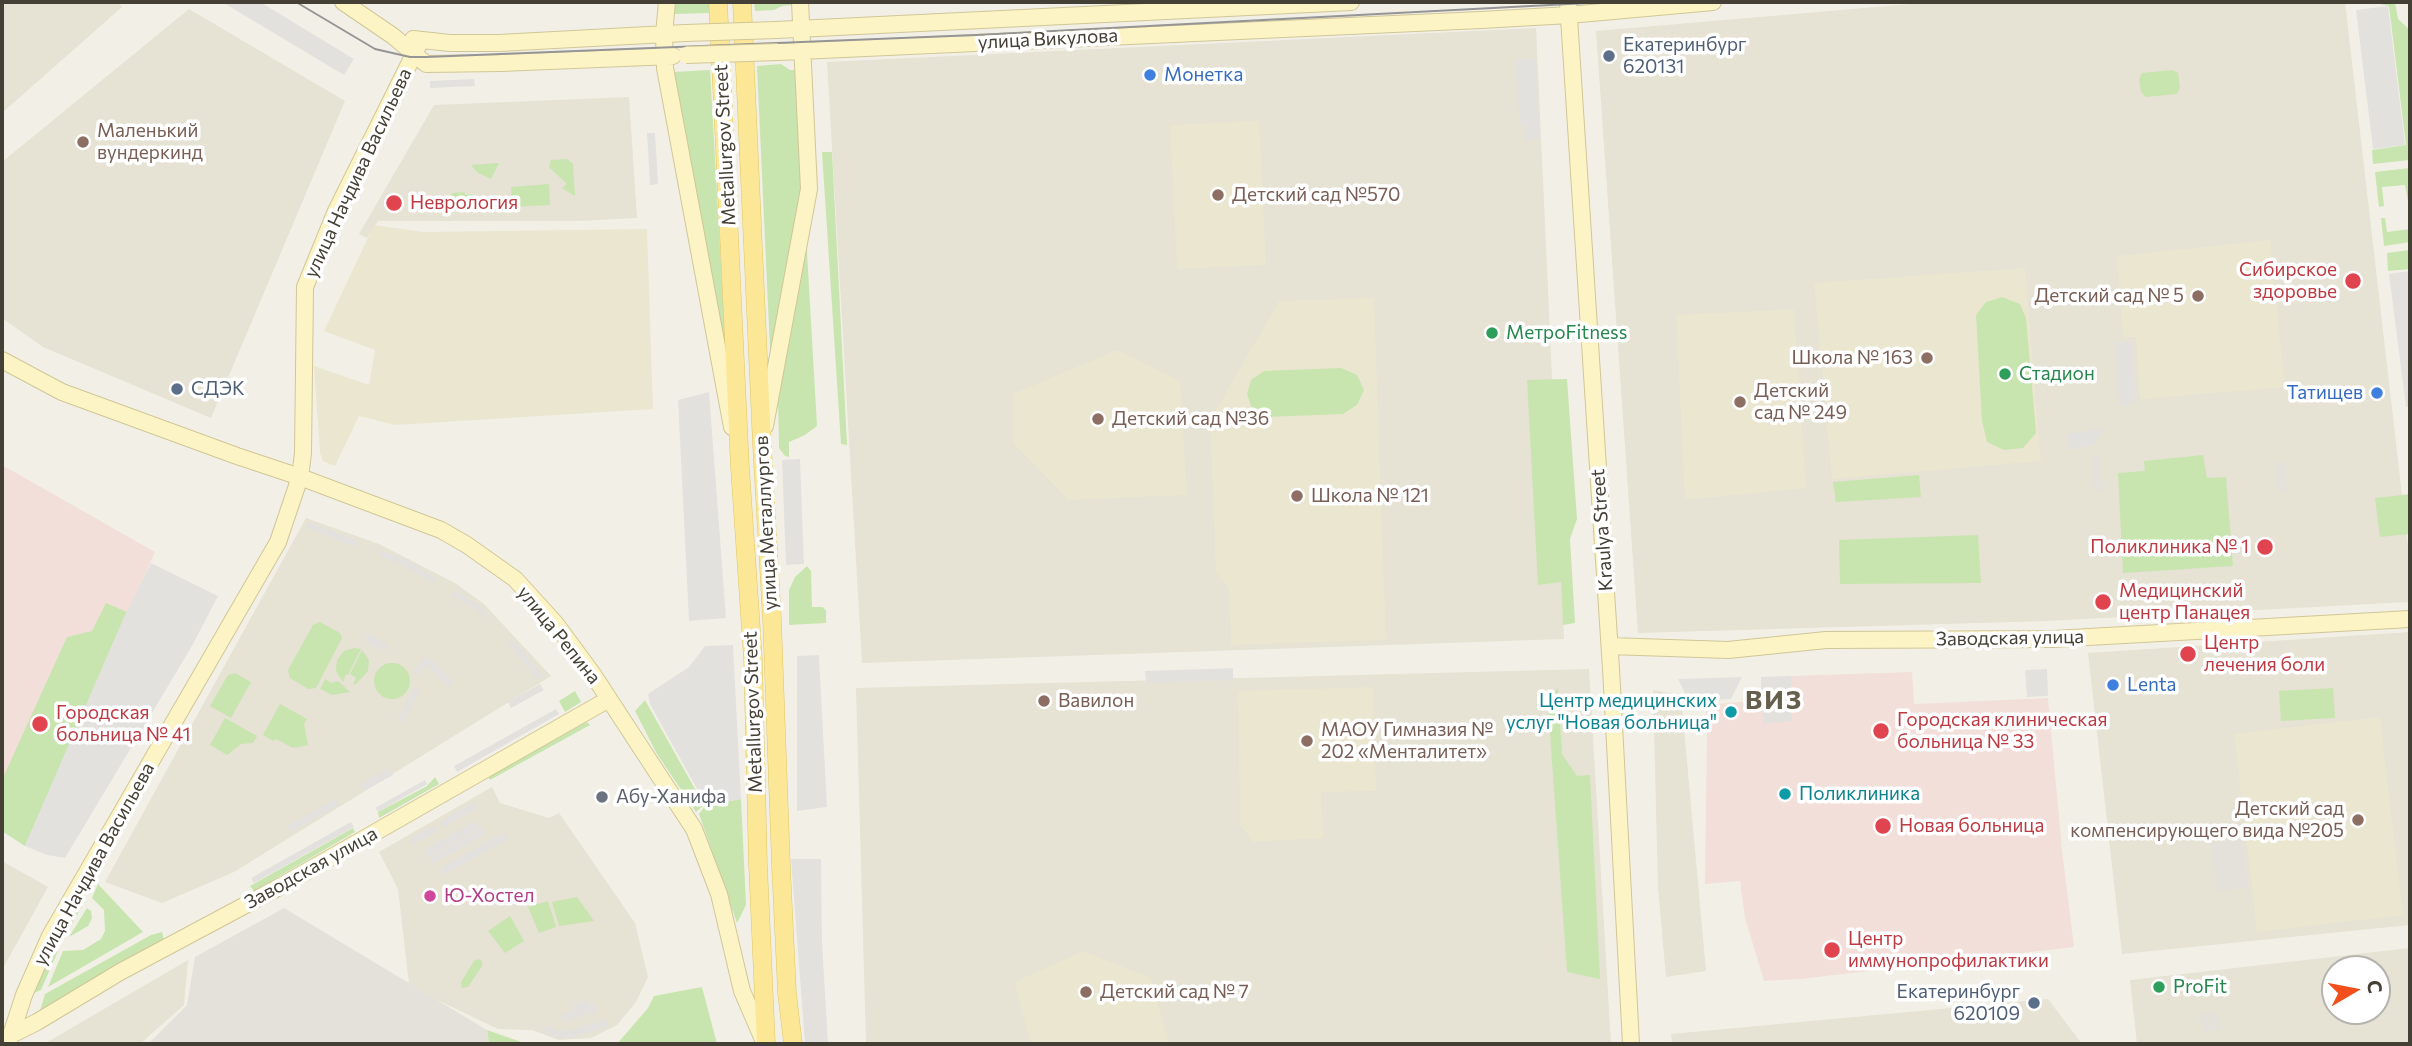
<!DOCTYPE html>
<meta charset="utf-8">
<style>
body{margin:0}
#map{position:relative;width:2412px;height:1046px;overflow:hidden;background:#f2f0e6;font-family:Commissioner,sans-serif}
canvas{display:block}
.frame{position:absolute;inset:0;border:4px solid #454035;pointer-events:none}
.north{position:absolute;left:2321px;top:955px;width:70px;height:70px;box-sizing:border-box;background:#fff;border:2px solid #b5b3ae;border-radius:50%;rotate:80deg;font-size:19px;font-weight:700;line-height:28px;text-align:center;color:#454035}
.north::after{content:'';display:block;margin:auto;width:24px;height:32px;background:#f34f1c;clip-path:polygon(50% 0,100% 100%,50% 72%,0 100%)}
</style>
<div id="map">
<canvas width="2412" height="1046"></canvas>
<div class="frame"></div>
<div class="north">С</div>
</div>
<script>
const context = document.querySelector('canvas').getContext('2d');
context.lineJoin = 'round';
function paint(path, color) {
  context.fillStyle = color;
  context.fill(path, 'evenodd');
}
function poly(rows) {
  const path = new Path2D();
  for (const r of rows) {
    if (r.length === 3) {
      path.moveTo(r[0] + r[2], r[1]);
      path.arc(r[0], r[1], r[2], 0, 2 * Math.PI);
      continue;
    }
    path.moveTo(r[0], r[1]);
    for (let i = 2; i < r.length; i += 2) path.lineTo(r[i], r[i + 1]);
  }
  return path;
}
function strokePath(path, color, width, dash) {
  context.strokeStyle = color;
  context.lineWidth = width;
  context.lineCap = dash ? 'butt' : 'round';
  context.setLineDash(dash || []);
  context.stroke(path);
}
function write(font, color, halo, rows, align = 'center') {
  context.font = font + ' Commissioner,sans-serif';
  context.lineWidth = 7;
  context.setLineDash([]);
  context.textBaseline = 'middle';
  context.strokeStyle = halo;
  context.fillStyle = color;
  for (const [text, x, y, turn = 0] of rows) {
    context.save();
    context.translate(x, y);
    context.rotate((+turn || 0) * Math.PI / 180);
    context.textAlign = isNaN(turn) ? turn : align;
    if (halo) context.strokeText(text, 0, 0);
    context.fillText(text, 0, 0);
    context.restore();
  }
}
paint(poly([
 [2,2,118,2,122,7,2,113],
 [1934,2,2345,2,2410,564,2410,602,2047,621,1638,633,1596,31],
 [189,9,345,101,211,418,43,347,2,318,2,162],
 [1536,28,1564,639,862,663,827,62],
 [629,97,637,218,577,221,378,221,367,238,359,234,434,105],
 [306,518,379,544,455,583,484,604,551,676,234,872,162,903,105,882],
 [2410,632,2410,925,2122,954,2088,653],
 [1589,669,1611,1044,866,1044,856,688],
 [1653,690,1681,695,1706,971,1666,977,1658,888],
 [492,787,500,803,549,818,559,813,635,923,648,977,636,1002,617,1025,591,1038,559,1040,532,1030,498,1029,437,1000,409,984,398,889,379,852],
 [2,861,48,887,2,970],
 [2410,948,2410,1044,2137,1044,2130,980],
 [2335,969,2377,969,2377,1011,2335,1011],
 [188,960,184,1005,140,1044,44,1044],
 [2048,999,2082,1044,1672,1044,1671,1034]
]), '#e6e2d4');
paint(poly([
 [2092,456,2100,456,2103,491,2095,491],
 [2285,462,2287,492,2277,492,2275,463],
 [2242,839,2248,887,2217,891,2211,843],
 [284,908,487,1030,489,1044,148,1044,187,1005,195,957],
 [2218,1012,2221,1030,2203,1032,2199,1014]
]), '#e4e1db');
paint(poly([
 [1259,121,1266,265,1177,269,1170,125],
 [374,225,423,232,647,229,653,409,395,425,359,416,335,466,323,461,320,453,314,366,369,385,375,350,324,331],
 [2270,240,2285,387,2140,399,2136,337,2123,338,2117,256],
 [2025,268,2041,461,1832,479,1814,283],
 [1374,298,1386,640,1231,645,1229,588,1216,573,1210,420,1279,301],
 [1794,309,1806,488,1685,500,1676,315],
 [1117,350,1180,381,1187,495,1068,500,1014,444,1013,394],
 [1373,687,1376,791,1321,792,1323,838,1253,842,1240,825,1238,691],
 [2380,717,2403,915,2257,932,2234,734],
 [1083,951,1151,978,1169,1044,1031,1044,1014,982]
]), '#ebe6d0');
paint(poly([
 [2,465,155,552,25,846,2,831],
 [1912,672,1914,704,2048,698,2062,850,2074,947,1800,979,1764,981,1745,918,1740,881,1705,884,1707,730,1706,705,1761,700,1761,677]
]), '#f3dfd9');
paint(poly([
 [674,2,709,2,710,13,675,14],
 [754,2,793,2,792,5,782,6,774,10,755,11],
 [2380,2,2395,2,2398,19,2410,30,2410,160,2373,164,2372,150,2406,145,2389,6,2380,4],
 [781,64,790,70,797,70,803,173,771,371,757,66],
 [710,70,727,373,673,72],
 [2172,70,2178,73,2180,87,2177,94,2146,97,2141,92,2139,79,2142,73],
 [822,152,832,152,847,445,841,444],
 [567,159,573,164,575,196,562,188,567,184,549,167,551,160],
 [499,163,491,179,478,173,471,165],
 [2410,168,2410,202,2408,202,2405,185,2382,187,2384,206,2379,207,2375,172],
 [549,184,550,205,512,207,511,187],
 [464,192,466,195,471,194,481,201,476,208,446,209,452,193],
 [2381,218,2385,218,2387,232,2410,229,2410,242,2384,246],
 [806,234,817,426,805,435,789,442,789,457,785,456,779,448,778,401],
 [2410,250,2410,269,2388,271,2387,253],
 [2002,297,2020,304,2026,318,2036,433,2023,448,2004,450,1987,442,1982,421,1976,315,1986,302],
 [1341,368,1357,375,1364,390,1357,405,1343,414,1266,417,1252,409,1247,394,1251,380,1264,371],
 [1567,379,1577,519,1570,539,1575,623,1563,625,1561,582,1538,585,1527,380],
 [2203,455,2207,478,2226,477,2233,566,2123,573,2118,473,2145,471,2144,461],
 [1919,475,1921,497,1836,502,1833,482],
 [2410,494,2410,534,2380,537,2375,498],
 [1978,535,1981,583,1840,584,1839,540],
 [807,566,811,571,812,607,823,607,826,611,826,623,789,625,789,590,795,577],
 [106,603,127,612,25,846,2,831,2,780,67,637,92,631],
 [320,622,340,633,342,638,316,688,308,689,290,678,288,670,313,625],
 [354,648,361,649,348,675,346,674,343,682,336,671,337,660,344,651],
 [362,650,369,660,368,671,355,685,353,684,356,678,350,674],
 [392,681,18],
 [235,673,251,682,231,718,210,706,228,675],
 [325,679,331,683,338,681,350,692,332,695,320,689],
 [1558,687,1562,754,1577,776,1590,775,1600,979,1567,972,1548,705],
 [2333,688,2335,718,2281,721,2279,691],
 [575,691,581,702,565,712,559,701],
 [645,700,704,805,696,812,657,754,635,711],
 [280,704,307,719,304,724,308,745,293,748,276,739,273,741,263,735],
 [225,718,257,736,253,743,241,744,227,755,210,745],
 [587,722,590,725,490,780,488,776],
 [435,777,439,784,379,818,378,812,427,786],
 [741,799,746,905,737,923,699,814,706,805],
 [353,828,355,832,254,891,250,886],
 [98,884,143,932,48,987,63,951,83,950,101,939,105,931,104,910,92,898],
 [577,897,594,921,559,926,552,902],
 [80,898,85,901,65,936,60,933],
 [548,901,556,927,539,933,528,907],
 [87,908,91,911,92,918,88,926,69,937],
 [510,916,524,941,505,953,488,931],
 [162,932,164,940,40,1011,45,994,151,935],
 [58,951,41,990,34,993,34,983,48,956],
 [478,959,482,961,482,966,468,987,462,988,461,982,474,961],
 [702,987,717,1044,617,1044,648,1008,654,996],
 [487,1030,527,1044,489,1044]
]), '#c8e5af');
paint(poly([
 [222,2,260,2,354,59,344,75],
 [2388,6,2405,145,2373,149,2356,10],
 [1535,59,1540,139,1526,141,1525,126,1520,126,1515,60],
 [474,79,475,86,430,88,430,81],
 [647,133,655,133,658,184,650,185],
 [2410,271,2410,407,2406,407,2389,274],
 [2132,341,2136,402,2119,407,2116,342],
 [709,392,726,618,689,621,678,400],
 [2105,428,2093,445,2068,450,2067,434],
 [800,459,804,564,786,565,782,460],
 [309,522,358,541,356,547,307,528],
 [381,551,404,559,436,578,433,583,402,565,379,556],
 [151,563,218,596,192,646,65,858,47,855,25,846,124,617],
 [456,591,480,606,488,614,484,618,477,610,453,596],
 [368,634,388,644,384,652,364,641],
 [514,641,543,676,538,680,509,645],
 [733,645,741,799,706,805,650,704,648,694,689,667,705,646],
 [819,655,827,807,797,811,797,656],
 [425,656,435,663,454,683,448,686,427,665,418,675,413,671],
 [1233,668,1233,680,1146,683,1145,671],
 [2047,669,2048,696,2027,697,2025,670],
 [1791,676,1792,721,1763,724,1761,677],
 [1742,677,1731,699,1689,701,1678,679],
 [540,684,544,690,511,708,508,702],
 [415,687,420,690,402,723,397,720],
 [556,709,559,714,457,772,454,766],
 [389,768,393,775,364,791,360,784],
 [425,780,427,784,378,812,375,808],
 [336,798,339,805,291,832,287,826],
 [474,802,477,808,442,828,439,822],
 [475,821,479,828,428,857,424,850],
 [351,822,354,827,254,883,251,878],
 [434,825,438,831,413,845,409,839],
 [481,828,485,834,433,864,430,858],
 [504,832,508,839,444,875,441,868],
 [791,859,821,859,822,942,828,1044,805,1044],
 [587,1000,589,1006,595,1004,597,1012,563,1022,561,1014,574,1010,573,1005],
 [607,1019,609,1026,575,1037,560,1038,544,1032,546,1026,560,1031,573,1030]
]), '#e3e1de');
const secondary = poly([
 [343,2,393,36,426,64,500,63,673,56],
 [667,2,664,34,665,68,732,427],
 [1568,2,1611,669,1631,1044],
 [776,30,1351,2],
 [413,39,450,43,499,43,685,33],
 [778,52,1481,20,1569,15,1713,2],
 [2,360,62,392,237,456,300,477,441,530,467,545,515,579,556,624,592,673,694,829,719,894,742,991,765,1044],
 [765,426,809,189,800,2],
 [1610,646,1728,650,1826,640,2053,639,2410,619],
 [7,1037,37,1022,120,972,281,886,609,699],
 [8,1044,24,995,50,936,278,542,300,477,303,453,305,287,336,211,421,40]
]);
const primary = poly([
 [718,2,740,468,753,659,758,865,766,1044],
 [742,2,762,445,772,619,781,866,787,993,793,1044]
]);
strokePath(secondary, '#d1c697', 18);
strokePath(primary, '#dfc666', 19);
strokePath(secondary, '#fdf4c5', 16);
strokePath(primary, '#fbe796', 18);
strokePath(poly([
 [296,2,375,49,410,57,426,57,977,35,1607,2]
]), '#959595', 2);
const secondaryBridge = poly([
 [685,33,776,30],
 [686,55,778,52]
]);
strokePath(secondaryBridge, '#d1c697', 18, []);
strokePath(secondaryBridge, '#fdf4c5', 16);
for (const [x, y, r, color] of [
 [1609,56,7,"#5c6f8a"],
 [1150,75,7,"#3f7fe0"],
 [83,142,7,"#8d6e63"],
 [1218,195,7,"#8d6e63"],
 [394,203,9,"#e0444e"],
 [2353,281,9,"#e0444e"],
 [2198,296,7,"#8d6e63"],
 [1492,333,7,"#2e9e5b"],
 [1927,358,7,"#8d6e63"],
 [2005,374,7,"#2e9e5b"],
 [177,389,7,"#5c6f8a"],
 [2377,393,7,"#3f7fe0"],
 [1740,402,7,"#8d6e63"],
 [1098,419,7,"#8d6e63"],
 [1297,496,7,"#8d6e63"],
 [2265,547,9,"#e0444e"],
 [2103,602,9,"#e0444e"],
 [2188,654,9,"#e0444e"],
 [2113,685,7,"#3f7fe0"],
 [1044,701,7,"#8d6e63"],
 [1731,712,7,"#0f9aa8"],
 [40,724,9,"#e0444e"],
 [1881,731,9,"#e0444e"],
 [1307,741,7,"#8d6e63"],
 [1785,794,7,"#0f9aa8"],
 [602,797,7,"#6b7280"],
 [2358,820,7,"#8d6e63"],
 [1883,826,9,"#e0444e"],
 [430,896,7,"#d1479c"],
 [1832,950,9,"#e0444e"],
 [2159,987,7,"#2e9e5b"],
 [1086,992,7,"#8d6e63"],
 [2034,1003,7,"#5c6f8a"]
]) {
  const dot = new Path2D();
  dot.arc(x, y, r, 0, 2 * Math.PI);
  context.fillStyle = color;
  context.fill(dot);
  strokePath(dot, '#fff', 2.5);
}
write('19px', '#454035', '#fff', [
 ["улица Викулова",1048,39,-3],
 ["Metallurgov Street",725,145,-93],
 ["улица Начдива Васильева",358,173,-65],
 ["улица Металлургов",766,523,-93],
 ["Kraulya Street",1602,530,-94],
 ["улица Репина",559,635,51],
 ["Заводская улица",2010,638,-1],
 ["Metallurgov Street",753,712,-92],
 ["улица Начдива Васильева",94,864,-61],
 ["Заводская улица",311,868,-29]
]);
write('19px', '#4e5e75', '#fff', [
 ["Екатеринбург",1623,45],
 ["620131",1623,67],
 ["СДЭК",191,389],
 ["Екатеринбург",2020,992,"right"],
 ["620109",2020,1014,"right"]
], 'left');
write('19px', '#366cbe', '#fff', [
 ["Монетка",1164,75],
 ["Татищев",2363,393,"right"],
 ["Lenta",2127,685]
], 'left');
write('19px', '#785e54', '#fff', [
 ["Маленький",97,131],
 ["вундеркинд",97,153],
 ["Детский сад №570",1232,195],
 ["Детский сад № 5",2184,296,"right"],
 ["Школа № 163",1913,358,"right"],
 ["Детский",1754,391],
 ["сад № 249",1754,413],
 ["Детский сад №36",1112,419],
 ["Школа № 121",1311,496],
 ["Вавилон",1058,701],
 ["МАОУ Гимназия №",1321,730],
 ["202 «Менталитет»",1321,752],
 ["Детский сад",2344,809,"right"],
 ["компенсирующего вида №205",2344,831,"right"],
 ["Детский сад № 7",1100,992]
], 'left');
write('19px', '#be3a42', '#fff', [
 ["Неврология",410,203],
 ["Сибирское",2337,270,"right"],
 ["здоровье",2337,292,"right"],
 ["Поликлиника № 1",2249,547,"right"],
 ["Медицинский",2119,591],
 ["центр Панацея",2119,613],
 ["Центр",2204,643],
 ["лечения боли",2204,665],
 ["Городская",56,713],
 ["больница № 41",56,735],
 ["Городская клиническая",1897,720],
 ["больница № 33",1897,742],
 ["Новая больница",1899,826],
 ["Центр",1848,939],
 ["иммунопрофилактики",1848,961]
], 'left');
write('19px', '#27864d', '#fff', [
 ["МетроFitness",1506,333],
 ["Стадион",2019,374],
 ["ProFit",2173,987]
], 'left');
write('19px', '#0d838f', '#fff', [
 ["Центр медицинских",1717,701],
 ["услуг \"Новая больница\"",1717,723],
 ["Поликлиника",1799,794,"left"]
], 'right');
write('19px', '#5b616d', '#fff', [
 ["Абу-Ханифа",616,797]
], 'left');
write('19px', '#b23c85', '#fff', [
 ["Ю-Хостел",444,896]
], 'left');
context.letterSpacing = '2px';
write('bold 26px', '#675f4d', '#fff', [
 ["ВИЗ",1774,700]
]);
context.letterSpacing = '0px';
</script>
